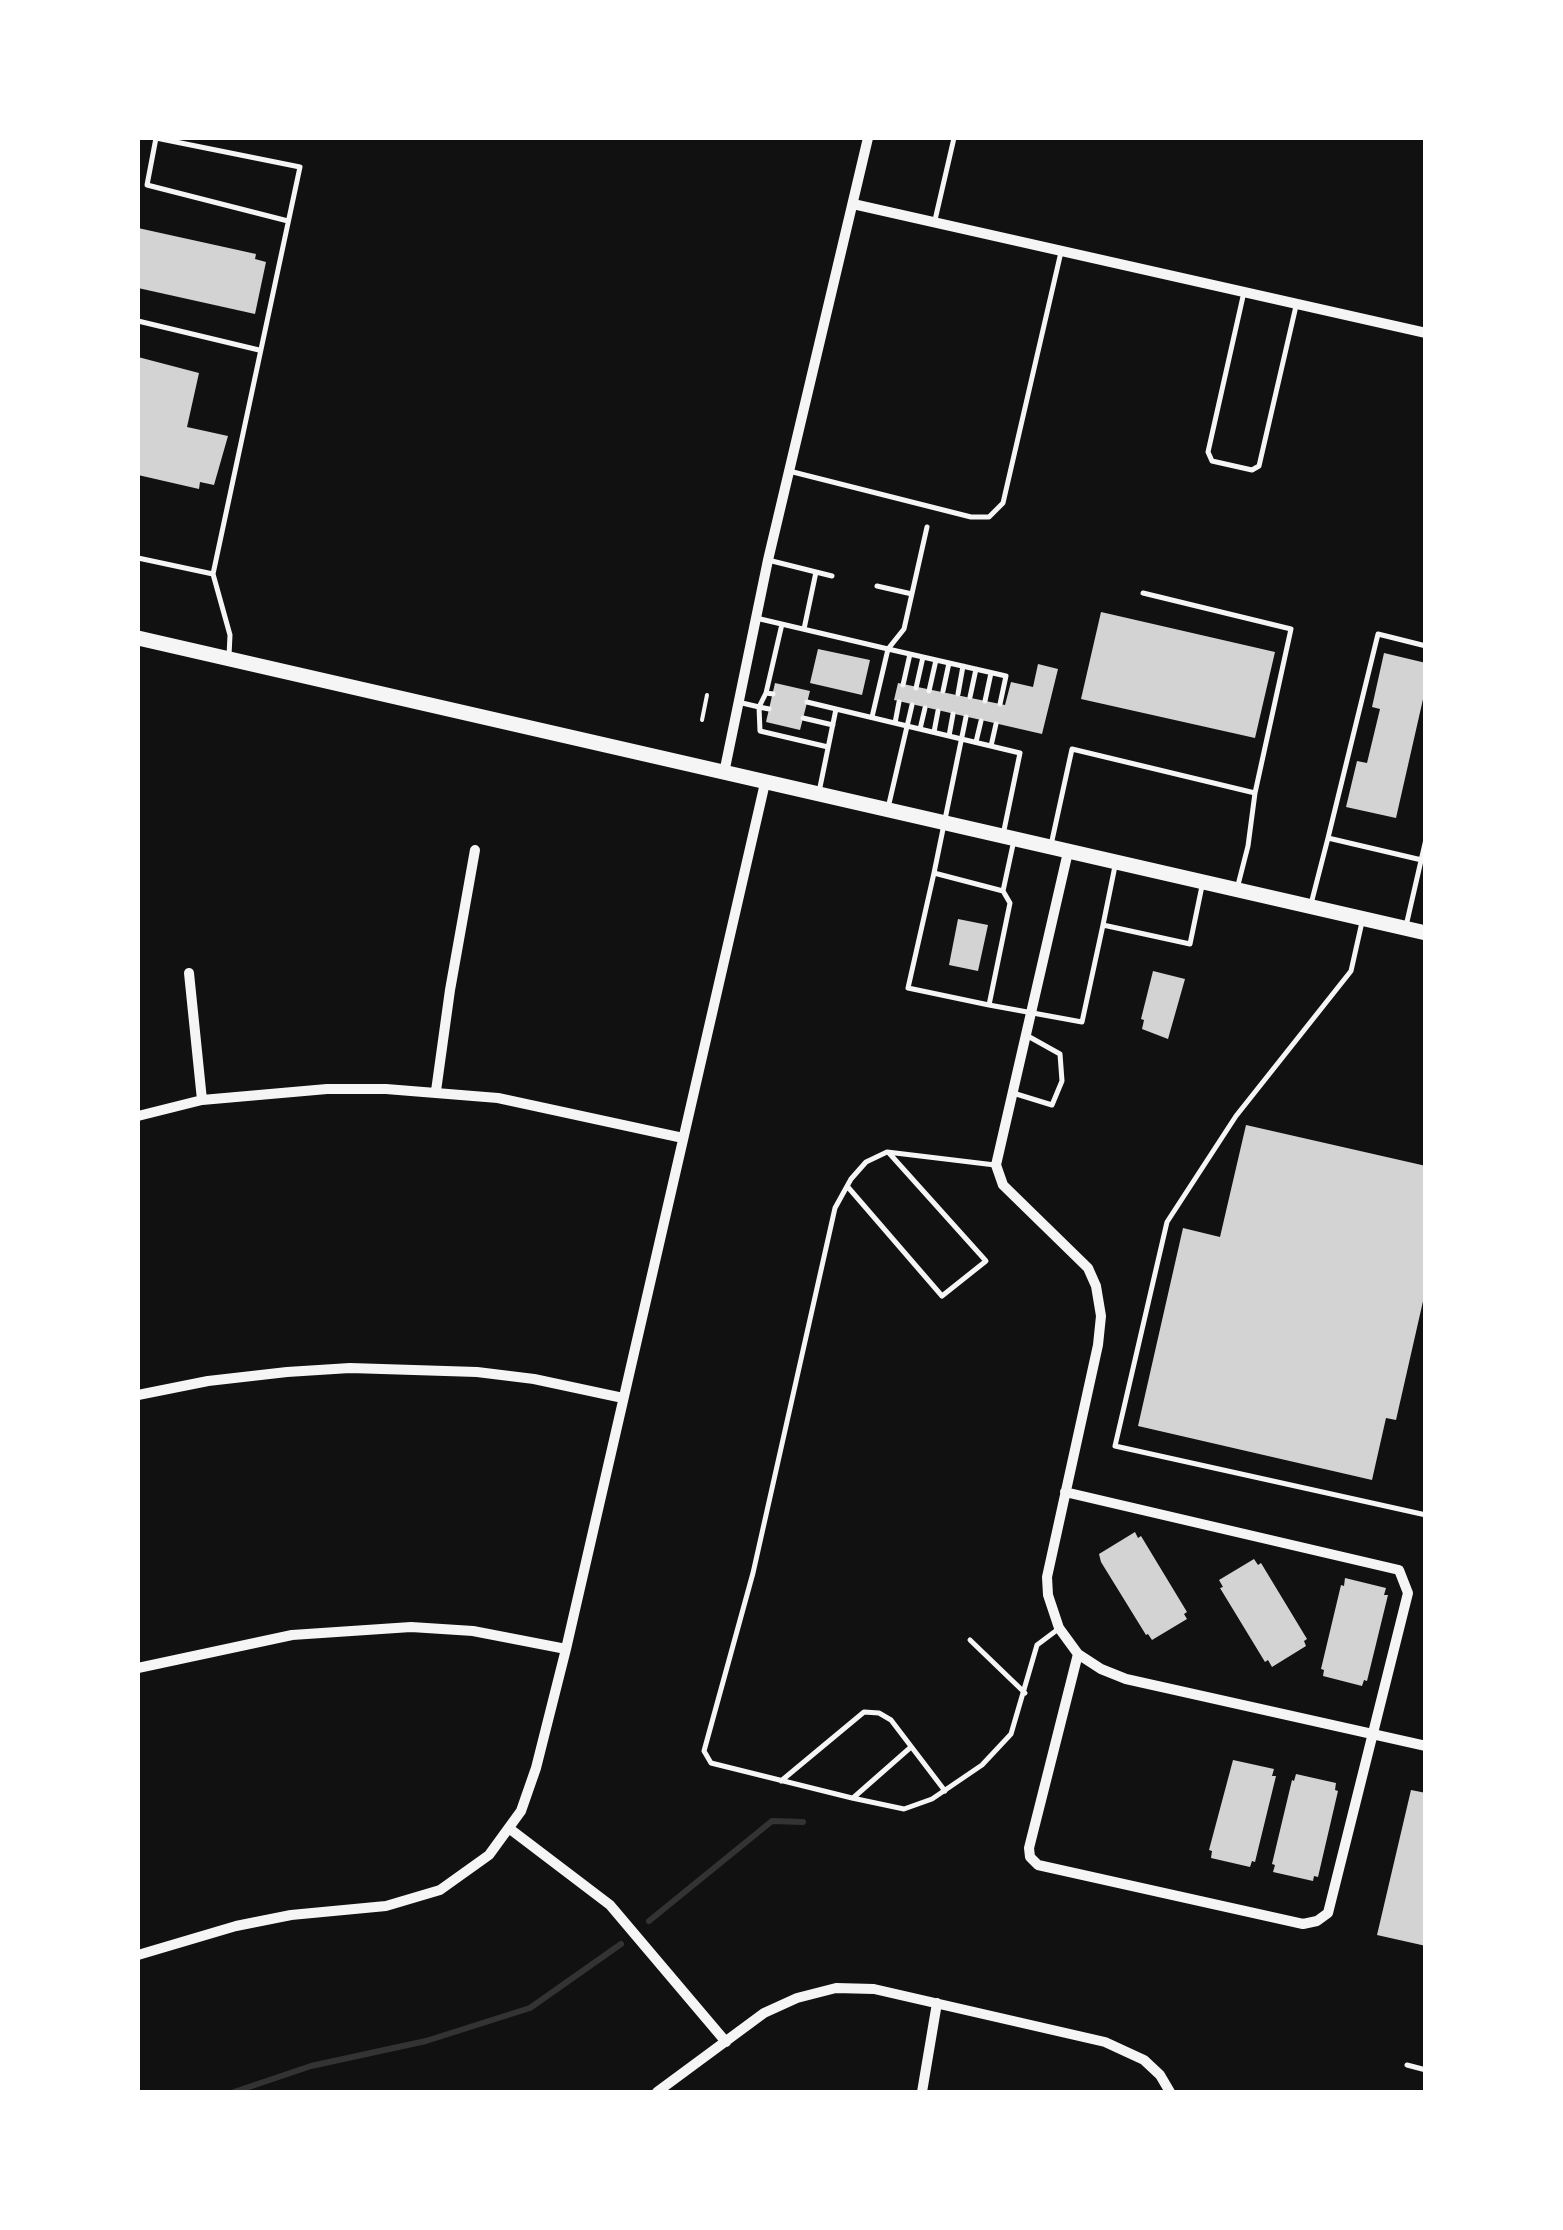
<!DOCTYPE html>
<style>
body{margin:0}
#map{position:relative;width:1563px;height:2230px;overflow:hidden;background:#111;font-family:Poppins,sans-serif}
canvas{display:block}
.frame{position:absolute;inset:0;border:140px solid #fff;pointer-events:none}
</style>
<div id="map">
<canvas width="1563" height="2230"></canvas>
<div class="frame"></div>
</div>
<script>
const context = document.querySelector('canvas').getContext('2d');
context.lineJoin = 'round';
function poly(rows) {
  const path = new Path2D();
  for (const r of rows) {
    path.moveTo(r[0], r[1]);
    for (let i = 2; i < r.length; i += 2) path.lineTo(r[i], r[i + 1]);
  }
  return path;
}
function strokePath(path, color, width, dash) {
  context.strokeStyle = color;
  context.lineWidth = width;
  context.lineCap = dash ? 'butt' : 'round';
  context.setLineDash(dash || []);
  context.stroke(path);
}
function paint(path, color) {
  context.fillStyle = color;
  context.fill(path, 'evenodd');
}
strokePath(poly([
 [649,1921,772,1821,803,1822],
 [234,2092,311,2066,426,2041,530,2008,621,1944]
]), '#333', 6);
paint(poly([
 [138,228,256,254,255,259,266,262,255,314,138,288],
 [138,357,199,373,187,427,228,436,214,485,200,482,199,489,138,475],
 [1101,612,1275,652,1255,738,1081,699],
 [818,649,870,660,862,695,810,683],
 [1384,653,1426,663,1426,686,1396,818,1346,807,1357,761,1367,763,1380,709,1372,707],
 [1038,664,1058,669,1042,734,894,700,898,683,1005,705,1011,682,1033,687],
 [775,683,810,691,800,730,766,722],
 [958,919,988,925,978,971,949,965],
 [1153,971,1185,979,1168,1039,1142,1029,1144,1020,1141,1019],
 [1246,1125,1426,1166,1426,1288,1396,1420,1386,1418,1372,1480,1138,1426,1183,1228,1220,1237],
 [1135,1532,1138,1538,1141,1536,1187,1612,1184,1614,1187,1619,1152,1640,1148,1634,1146,1635,1101,1562,1099,1554],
 [1254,1559,1258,1565,1261,1563,1307,1639,1304,1641,1306,1646,1272,1667,1268,1660,1265,1662,1220,1588,1223,1587,1219,1580],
 [1345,1578,1386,1588,1384,1595,1388,1595,1367,1681,1364,1680,1362,1686,1323,1676,1324,1670,1321,1669,1341,1585,1344,1586],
 [1233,1760,1274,1769,1272,1776,1276,1776,1255,1862,1252,1861,1250,1867,1211,1858,1212,1851,1209,1850],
 [1296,1774,1336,1783,1335,1790,1338,1791,1318,1877,1314,1876,1313,1881,1273,1872,1275,1865,1272,1864,1292,1780,1294,1781],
 [1411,1790,1426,1793,1426,1946,1377,1935]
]), '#d3d3d3');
strokePath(poly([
 [702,720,707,695]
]), '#f5f5f5', 4);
strokePath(poly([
 [935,220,954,138],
 [1244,292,1208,452,1212,461,1252,470,1259,466,1296,306],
 [138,321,259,350],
 [789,471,971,517,989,517,1003,503,1061,252],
 [138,558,213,574],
 [768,560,816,572,804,629],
 [816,572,832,576],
 [877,586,912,594],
 [1143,593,1291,629,1255,793],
 [756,618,888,649,904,629,927,527],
 [229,656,230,635,213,574,300,167,156,138,147,185,288,221],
 [903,685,910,654],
 [916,688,923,657],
 [929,691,936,660],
 [943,691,949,663],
 [766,693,782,624],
 [958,694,963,666],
 [970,697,976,669],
 [985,701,991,673],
 [738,702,759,707,760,731,828,747],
 [807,702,836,709],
 [769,709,759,707,766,693,773,694],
 [872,717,888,649,1006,676,1000,704],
 [966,717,934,873,1003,891,1010,903,989,1005,1082,1022,1103,925],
 [803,718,833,725],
 [895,723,899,702],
 [920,729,925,708],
 [934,732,938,711],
 [949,736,953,714],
 [976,742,981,721],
 [991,746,996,724],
 [819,792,836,709,1020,753,1003,835],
 [888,808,912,705],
 [1328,838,1378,634,1426,646],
 [1051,845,1072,749,1255,793,1248,846,1238,885],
 [1115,866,1103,925,1190,944,1202,886],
 [934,873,908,988,989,1005],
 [1003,891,1014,840],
 [1311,904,1328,838,1426,861],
 [1362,922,1351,971,1236,1116,1167,1222,1115,1446,1426,1515],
 [1406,926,1426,839],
 [1013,1093,1052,1105,1062,1081,1060,1054,1026,1035],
 [995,1165,887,1152,866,1162,851,1179,835,1208,753,1573,704,1751,711,1763,852,1798,904,1809,932,1799,982,1765,1011,1734,1037,1645,1057,1630],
 [847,1186,942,1296,986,1261,889,1153],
 [970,1640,1025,1693],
 [781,1781,864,1712,879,1713,891,1720,945,1791],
 [853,1798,911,1747],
 [1407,2065,1426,2070]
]), '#f5f5f5', 5);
strokePath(poly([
 [853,204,1426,333],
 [724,773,768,560,868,138],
 [1068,852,996,1165,1003,1185,1088,1268,1096,1286,1101,1316,1098,1345,1047,1577,1048,1595,1059,1628,1078,1654,1101,1669,1126,1679,1426,1746],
 [189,973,202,1100],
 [436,1091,450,990,475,850],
 [138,1116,202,1100,327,1089,386,1089,498,1098,683,1138],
 [138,1395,208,1381,287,1372,350,1368,477,1372,534,1379,623,1398],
 [1065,1492,1399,1570,1408,1593,1328,1913,1317,1921,1303,1924,1038,1865,1030,1857,1029,1848,1078,1654],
 [138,1668,292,1635,411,1627,473,1631,566,1649],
 [510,1829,610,1905,726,2042],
 [138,1955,236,1926,291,1915,386,1906,440,1890,489,1855,521,1811,536,1768,566,1649,765,783],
 [657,2092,764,2013,797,1998,836,1988,874,1989,1105,2042,1144,2060,1160,2075,1170,2092],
 [922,2092,937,2003]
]), '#f5f5f5', 10);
strokePath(poly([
 [138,638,1426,933]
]), '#f5f5f5', 15);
</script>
